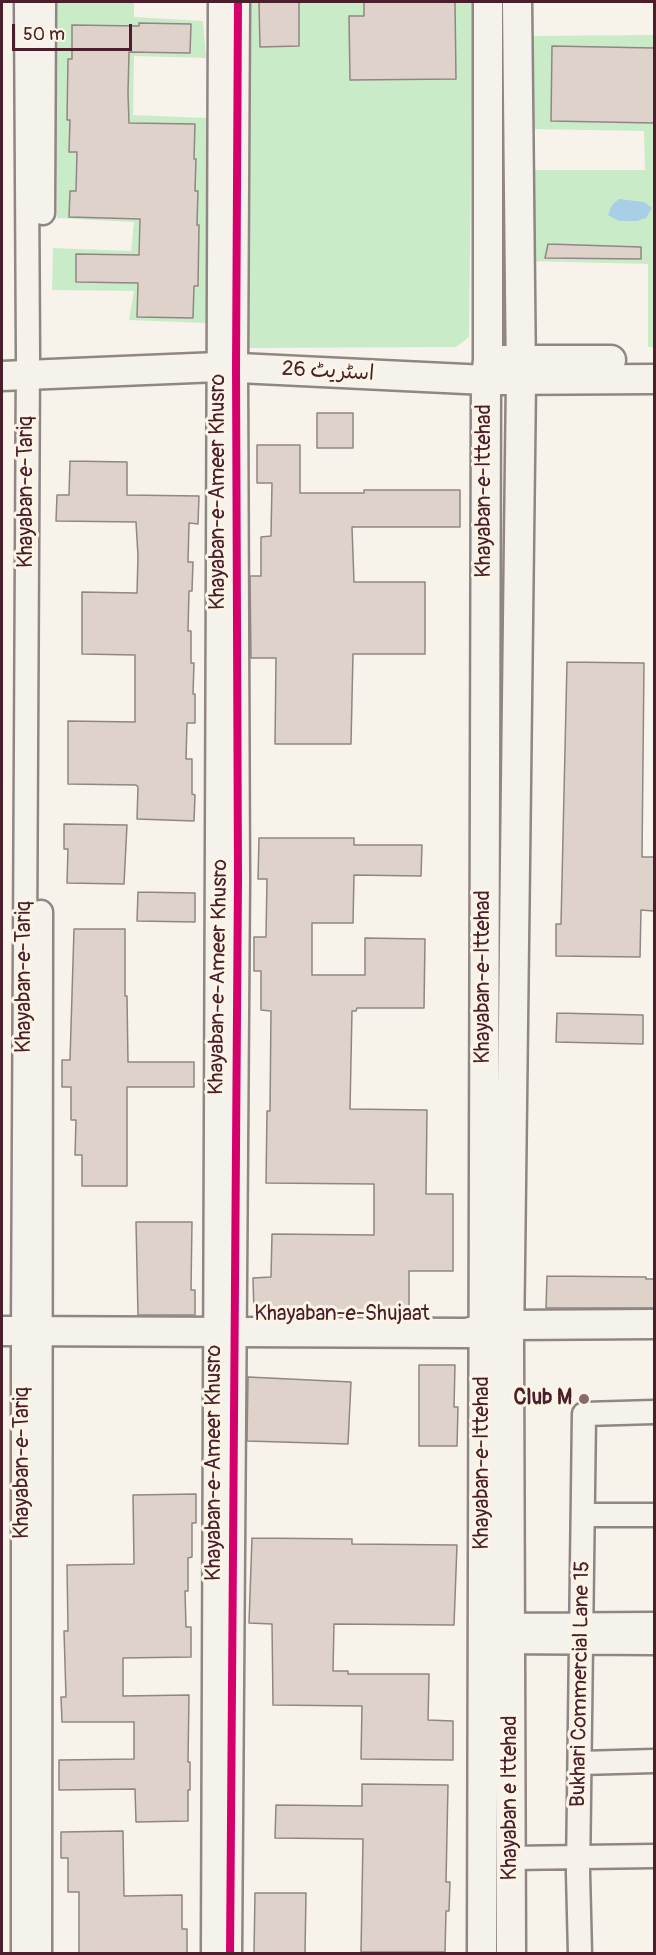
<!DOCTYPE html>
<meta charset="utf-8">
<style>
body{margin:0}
#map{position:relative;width:656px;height:1955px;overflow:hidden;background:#f7f3ea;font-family:Pangolin,sans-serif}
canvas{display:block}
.frame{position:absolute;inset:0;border:3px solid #4a1f2b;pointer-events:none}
.scale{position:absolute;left:12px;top:24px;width:120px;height:27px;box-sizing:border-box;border:3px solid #4a1f2b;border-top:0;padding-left:8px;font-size:18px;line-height:21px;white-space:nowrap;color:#4a1f2b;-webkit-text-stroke:4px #fcf5e5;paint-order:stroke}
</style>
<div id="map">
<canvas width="656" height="1955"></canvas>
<div class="frame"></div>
<div class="scale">50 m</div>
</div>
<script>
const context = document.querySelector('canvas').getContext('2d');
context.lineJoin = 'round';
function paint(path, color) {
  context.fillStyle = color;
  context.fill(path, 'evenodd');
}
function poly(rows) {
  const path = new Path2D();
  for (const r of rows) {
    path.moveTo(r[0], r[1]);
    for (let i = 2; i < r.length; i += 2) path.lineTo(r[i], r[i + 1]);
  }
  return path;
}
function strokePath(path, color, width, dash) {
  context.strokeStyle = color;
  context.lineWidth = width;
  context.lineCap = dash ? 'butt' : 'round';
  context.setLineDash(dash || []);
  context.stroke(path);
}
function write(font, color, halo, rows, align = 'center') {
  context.font = font + ' Pangolin,"Playpen Sans Arabic",sans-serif';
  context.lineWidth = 6;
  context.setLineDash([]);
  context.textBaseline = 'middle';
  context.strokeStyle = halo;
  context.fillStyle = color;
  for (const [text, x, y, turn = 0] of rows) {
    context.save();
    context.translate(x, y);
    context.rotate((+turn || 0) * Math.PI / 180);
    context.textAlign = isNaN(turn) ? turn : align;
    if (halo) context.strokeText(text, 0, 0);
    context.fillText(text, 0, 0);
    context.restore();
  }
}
paint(poly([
 [54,2,134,2,134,17,203,21,206,58,134,56,133,115,207,118,206,323,129,320,134,291,52,290,53,248,131,251,134,222,57,218],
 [249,2,473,2,469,337,456,347,249,348,245,338],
 [654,35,654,347,648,347,648,264,528,261,527,170,645,170,644,131,529,129,526,36]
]), '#caebc7');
paint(poly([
 [619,199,644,202,652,208,646,218,637,221,619,221,608,215,612,205]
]), '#a8cfe6');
const building = poly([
 [259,2,299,2,299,46,260,47,259,2],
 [364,2,455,2,456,79,350,80,349,16,364,16,364,2],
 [139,23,191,24,190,53,129,52,128,93,129,123,195,124,194,159,196,159,195,191,198,191,197,225,199,225,198,286,194,286,193,318,137,317,138,283,76,282,76,254,139,255,140,219,69,217,70,191,76,191,77,152,69,152,70,120,67,120,68,59,72,59,72,25,139,26,139,23],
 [552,46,654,48,654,123,551,121,552,46],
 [548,244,641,247,641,259,545,258,548,244],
 [317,413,353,413,353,448,317,448,317,413],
 [257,445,300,445,300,493,364,493,364,490,460,490,460,527,352,527,354,582,425,582,425,654,353,654,351,744,275,744,276,658,251,658,250,576,261,576,261,537,271,536,272,483,257,483,257,445],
 [70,461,127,462,127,495,199,496,198,524,189,523,188,562,193,562,192,591,189,591,188,631,191,631,191,663,194,663,193,694,195,694,195,723,187,723,186,759,192,759,192,794,195,795,194,821,137,819,138,787,136,785,68,784,68,721,135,722,135,655,82,654,82,592,137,593,138,556,136,522,56,521,57,495,69,495,70,461],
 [567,662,644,663,642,857,654,857,654,911,641,910,640,957,556,956,556,924,561,924,567,662],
 [64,824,127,825,124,884,67,883,68,849,64,849,64,824],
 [259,838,354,838,354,845,422,845,421,876,354,875,353,923,312,923,312,975,365,975,365,938,425,939,424,1008,357,1008,356,1011,352,1011,350,1109,427,1110,426,1194,453,1194,453,1271,409,1271,409,1311,297,1310,297,1313,254,1314,253,1278,271,1277,272,1234,374,1235,374,1184,266,1183,267,1111,270,1111,271,1011,261,1010,261,971,254,971,254,937,266,937,267,879,258,879,259,838],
 [138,892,195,893,195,922,137,921,138,892],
 [74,929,125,929,125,996,127,996,128,1062,194,1062,194,1087,127,1087,127,1186,82,1186,82,1155,75,1155,76,1120,71,1120,71,1087,62,1087,62,1060,70,1060,74,929],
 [557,1013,643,1015,643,1044,556,1042,557,1013],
 [136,1222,192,1222,191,1290,195,1290,195,1315,138,1315,136,1222],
 [547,1276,646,1277,646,1279,654,1279,654,1308,546,1308,547,1276],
 [419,1365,455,1365,454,1407,458,1407,457,1446,419,1446,419,1365],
 [248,1377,351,1382,348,1444,247,1441,248,1377],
 [196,1494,196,1523,192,1523,192,1557,188,1558,188,1591,185,1591,186,1627,191,1627,191,1657,123,1658,123,1696,189,1695,188,1762,190,1762,190,1790,188,1790,188,1821,136,1822,135,1789,59,1790,59,1760,134,1759,134,1722,62,1722,61,1697,66,1697,64,1631,68,1631,67,1565,134,1564,133,1495,196,1494],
 [252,1538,352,1539,352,1544,457,1545,454,1625,334,1624,333,1671,348,1671,348,1674,429,1674,428,1720,453,1721,453,1760,361,1759,362,1706,273,1705,272,1624,249,1623,252,1538],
 [362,1784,448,1785,446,1882,450,1882,449,1911,446,1911,445,1952,361,1952,363,1839,275,1838,276,1805,362,1806,362,1784],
 [123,1831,124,1896,182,1895,182,1929,187,1929,187,1953,79,1953,79,1892,68,1892,68,1858,61,1858,61,1832,123,1831],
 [255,1893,306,1893,305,1953,254,1953,255,1893]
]);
paint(building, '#ded2ca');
strokePath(building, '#908684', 1.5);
const minor = poly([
 [43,213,44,2],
 [584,1515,654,1515],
 [493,1625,654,1624],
 [494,1642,654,1643],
 [580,1763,654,1761],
 [511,1858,654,1856],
 [23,1954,23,1331,28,357,26,2],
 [40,1954,41,912],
 [213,1954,220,2],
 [230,1954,238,879,236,368,238,2],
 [580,1954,578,1873,584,1414,654,1412]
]);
const major = poly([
 [502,360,611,360],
 [2,376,218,367,486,380,654,379],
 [2,1331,467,1333,484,1328,510,1325,654,1324],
 [482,1954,486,380,488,360,488,2],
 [511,1954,509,1344,521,380,517,2]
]);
strokePath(minor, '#908684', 27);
strokePath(major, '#908684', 33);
strokePath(minor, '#f5f2ec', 22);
strokePath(major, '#f5f2ec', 28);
strokePath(poly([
 [230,1954,238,879,236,368,238,2]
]), '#d6006c', 8);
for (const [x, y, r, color] of [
 [584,1399,6,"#87696e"]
]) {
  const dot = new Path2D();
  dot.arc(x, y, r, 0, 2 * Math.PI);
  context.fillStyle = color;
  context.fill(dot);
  strokePath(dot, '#fcf5e5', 2);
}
write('21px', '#4a1f2b', '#fcf5e5', [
 ["اسٹریٹ 26",328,372,3],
 ["Khayaban-e-Ittehad",485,491,-90],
 ["Khayaban-e-Tariq",27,492,-90],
 ["Khayaban-e-Ameer Khusro",219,492,-90],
 ["Khayaban-e-Tariq",25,977,-90],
 ["Khayaban-e-Ameer Khusro",219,977,-89],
 ["Khayaban-e-Ittehad",484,977,-90],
 ["Khayaban-e-Shujaat",342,1315],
 ["Khayaban-e-Tariq",23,1463,-90],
 ["Khayaban-e-Ameer Khusro",215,1463,-90],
 ["Khayaban-e-Ittehad",483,1463,-90],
 ["Bukhari Commercial Lane 15",581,1684,-89],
 ["Khayaban e Ittehad",511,1798,-90]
]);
write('bold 21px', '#4a1f2b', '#fcf5e5', [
 ["Club M",572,1399]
], 'right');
</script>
